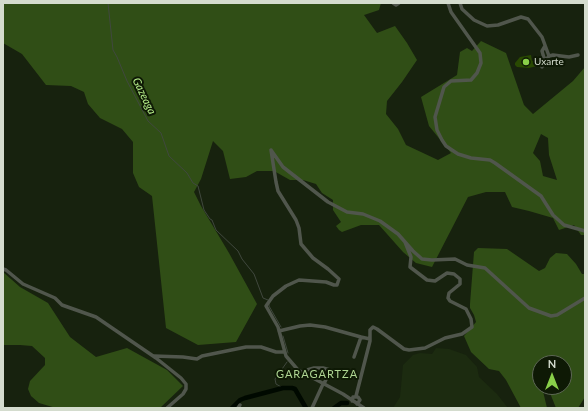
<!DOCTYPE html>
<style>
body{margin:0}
#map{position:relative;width:588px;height:411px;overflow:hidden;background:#17220e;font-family:Lato,sans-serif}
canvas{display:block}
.frame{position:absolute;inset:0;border:4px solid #d4dcce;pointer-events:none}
.north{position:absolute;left:532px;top:355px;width:40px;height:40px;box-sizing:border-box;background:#0e1905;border:1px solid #5d6755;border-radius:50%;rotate:0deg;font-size:11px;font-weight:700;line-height:16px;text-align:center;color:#d4dcce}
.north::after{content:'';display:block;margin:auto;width:14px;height:18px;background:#89cf49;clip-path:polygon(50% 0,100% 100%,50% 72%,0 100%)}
</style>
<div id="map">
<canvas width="588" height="411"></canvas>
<div class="frame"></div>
<div class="north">N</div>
</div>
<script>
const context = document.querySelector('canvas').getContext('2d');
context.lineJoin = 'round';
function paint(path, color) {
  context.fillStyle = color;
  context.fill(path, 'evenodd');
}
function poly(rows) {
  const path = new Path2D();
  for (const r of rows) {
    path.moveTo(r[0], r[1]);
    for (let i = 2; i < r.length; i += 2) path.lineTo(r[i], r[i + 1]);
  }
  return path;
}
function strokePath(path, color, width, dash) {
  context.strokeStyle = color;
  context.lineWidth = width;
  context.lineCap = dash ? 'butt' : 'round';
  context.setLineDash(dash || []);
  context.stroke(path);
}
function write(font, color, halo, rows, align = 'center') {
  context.font = font + ' Lato,sans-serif';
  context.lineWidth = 4;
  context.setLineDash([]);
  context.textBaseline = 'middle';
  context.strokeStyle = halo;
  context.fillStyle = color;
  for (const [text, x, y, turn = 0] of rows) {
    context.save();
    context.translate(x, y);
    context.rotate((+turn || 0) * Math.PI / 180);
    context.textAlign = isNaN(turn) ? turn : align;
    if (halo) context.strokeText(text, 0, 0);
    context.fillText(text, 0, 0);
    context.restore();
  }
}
paint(poly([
 [436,348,449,349,466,355,477,367,479,377,497,394,508,408,393,408,400,397,403,365,413,355,420,353,432,354]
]), '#1c2b10');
paint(poly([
 [531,55,532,61,535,60,537,66,529,68,517,67,515,65,515,63,520,57]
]), '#294902');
paint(poly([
 [3,3,381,3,379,10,364,15,377,33,395,26,407,43,417,60,402,82,387,101,386,114,398,129,406,145,438,160,451,153,429,126,421,97,457,75,460,52,467,48,472,51,481,41,506,53,524,105,533,114,573,81,585,67,585,235,581,235,574,225,559,230,553,218,529,211,512,207,505,192,486,192,468,197,432,267,416,263,403,252,379,225,361,225,342,232,339,230,336,226,341,222,333,210,333,200,322,193,316,184,303,180,290,180,274,171,257,171,246,177,230,179,223,151,213,141,201,179,194,192,201,206,229,253,257,304,236,342,198,345,166,328,152,196,139,187,133,173,133,142,122,129,100,118,88,104,84,92,71,86,46,85,22,54,3,43],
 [541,134,548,138,549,155,557,180,543,176,540,161,533,153],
 [478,248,507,249,539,271,545,268,550,258,556,253,567,254,576,264,582,274,585,274,585,397,578,408,556,408,548,388,564,387,564,363,540,363,540,368,536,367,540,377,540,387,542,387,547,408,521,408,506,380,499,371,489,369,471,352,464,336,476,322,474,315,470,308,470,304,474,252],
 [3,272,20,287,48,303,70,337,96,357,127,348,167,370,183,386,160,408,56,408,39,403,31,396,28,389,30,381,45,365,45,358,32,346,20,345,3,345]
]), '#304e16');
strokePath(poly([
 [108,3,113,50,117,57,127,81,148,121,161,133,169,156,187,173,193,183,198,186,204,210,210,219,212,220,216,230,238,251,242,259,254,274,263,298,268,300],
 [269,303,269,306,281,327],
 [283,336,288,353],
 [283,388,276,384,275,379,287,362]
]), '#40483e', 1);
strokePath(poly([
 [232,408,240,400,245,398,283,388,292,388,295,389,306,408],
 [334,408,341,403,347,403]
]), '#000900', 4.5);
strokePath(poly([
 [393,3,396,5,399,3],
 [448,3,451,12,480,53,481,63,477,73,471,80,451,81,444,87,435,117,437,130,442,140,446,146,458,154,471,158,490,160,495,163,541,196,553,215,564,225,585,231],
 [460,3,462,9,474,20,487,26,498,25,521,17,528,19,542,37,549,56],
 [544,58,547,59,549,56,553,55,569,57,578,55],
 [544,58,542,51,545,46],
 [542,67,542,63,544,58],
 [271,150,276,182,278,191,296,220,299,228,301,244,313,258,328,269,339,279,337,285,334,285,326,282,299,280,286,286,273,296,266,306,278,327,286,356,298,370,343,394,364,408],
 [271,150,283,167,328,202,347,212,363,214,380,221,398,234,413,251,422,259,432,260,455,259,467,265,485,268,529,308,551,316,557,315,585,298],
 [3,269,6,270,23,284,55,298,62,305,96,317,156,358,181,378,186,384,186,389,183,394,167,408],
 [279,331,300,326,310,325,325,327,361,337],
 [154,356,183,357,197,359,202,356,246,347,261,347,276,352,285,352],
 [354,357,361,337,370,339],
 [330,370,336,372],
 [305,374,307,370,314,368,323,368,330,370,324,384],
 [356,396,370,341,370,330,373,327,377,329,404,349,409,350,425,348,445,338,462,334,472,327,471,319,466,309,450,301,448,298,449,293,460,284,460,279,454,274,447,273,435,281,427,280,410,267,411,257,405,242],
 [352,401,353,397,358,397,360,400,357,404],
 [238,408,240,405],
 [312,408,323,384]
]), '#50564c', 3.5);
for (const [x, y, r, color] of [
 [526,62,4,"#89cf49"]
]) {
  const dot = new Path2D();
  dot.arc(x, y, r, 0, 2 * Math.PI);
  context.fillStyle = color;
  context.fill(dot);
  strokePath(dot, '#0e1905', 1.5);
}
write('10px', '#d4dcce', '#0e1905', [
 ["Uxarte",534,62]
], 'left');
write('italic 11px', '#b6ee8a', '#0e1905', [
 ["Gazeaga",144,96,64]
]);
context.letterSpacing = '1px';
write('11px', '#aed592', '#0e1905', [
 ["GARAGARTZA",317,374]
]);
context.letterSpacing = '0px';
</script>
